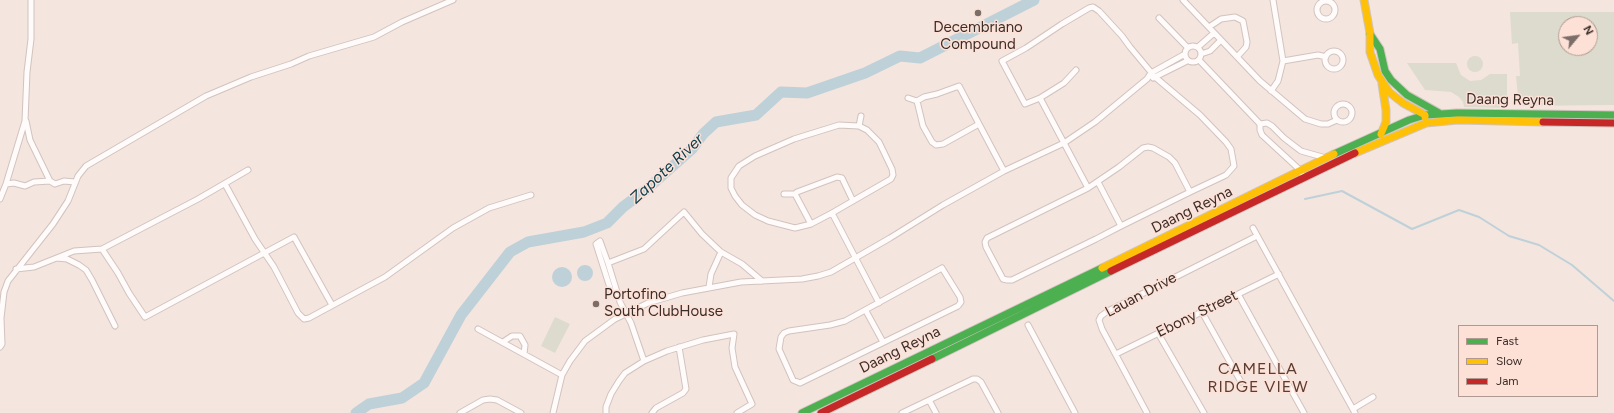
<!DOCTYPE html>
<style>
body{margin:0}
#map{position:relative;width:1614px;height:413px;overflow:hidden;background:#f5e5df;font-family:Figtree,sans-serif}
canvas{display:block}
.legend{position:absolute;left:1458px;top:325px;width:140px;height:72px;box-sizing:border-box;background:#fde1d7;border:1px solid #af9991;margin:0;padding:5px 7px;list-style:none;font-size:12px;color:#3a2d28}
.legend li{display:flex;align-items:center;gap:8px;height:20px}
.legend b{width:20px;border:1px solid #af9991}
.north{position:absolute;left:1558px;top:16px;width:40px;height:40px;box-sizing:border-box;background:#fde1d7;border:1px solid #af9991;border-radius:50%;rotate:61deg;font-size:11px;font-weight:700;line-height:16px;text-align:center;color:#3a2d28}
.north::after{content:'';display:block;margin:auto;width:14px;height:18px;background:#7b6d68;clip-path:polygon(50% 0,100% 100%,50% 72%,0 100%)}
</style>
<div id="map">
<canvas width="1614" height="413"></canvas>
<ul class="legend">
<li><b style="height:5px;background:#4caf50"></b>Fast</li>
<li><b style="height:5px;background:#ffc107"></b>Slow</li>
<li><b style="height:5px;background:#c62828"></b>Jam</li>
</ul>
<div class="north">N</div>
</div>
<script>
const context = document.querySelector('canvas').getContext('2d');
context.lineJoin = 'round';
function paint(path, color) {
  context.fillStyle = color;
  context.fill(path, 'evenodd');
}
function poly(rows) {
  const path = new Path2D();
  for (const r of rows) {
    if (r.length === 3) {
      path.moveTo(r[0] + r[2], r[1]);
      path.arc(r[0], r[1], r[2], 0, 2 * Math.PI);
      continue;
    }
    path.moveTo(r[0], r[1]);
    for (let i = 2; i < r.length; i += 2) path.lineTo(r[i], r[i + 1]);
  }
  return path;
}
function strokePath(path, color, width, dash) {
  context.strokeStyle = color;
  context.lineWidth = width;
  context.lineCap = dash ? 'butt' : 'round';
  context.setLineDash(dash || []);
  context.stroke(path);
}
function write(font, color, halo, rows, align = 'center') {
  context.font = font + ' Figtree,sans-serif';
  context.lineWidth = 3;
  context.setLineDash([]);
  context.textBaseline = 'middle';
  context.strokeStyle = halo;
  context.fillStyle = color;
  for (const [text, x, y, turn = 0] of rows) {
    context.save();
    context.translate(x, y);
    context.rotate((+turn || 0) * Math.PI / 180);
    context.textAlign = isNaN(turn) ? turn : align;
    if (halo) context.strokeText(text, 0, 0);
    context.fillText(text, 0, 0);
    context.restore();
  }
}
paint(poly([
 [1510,12,1614,12,1614,105,1519,106,1516,76,1520,76,1518,43,1512,44],
 [1566,24,1590,24,1590,48,1566,48],
 [1475,64,8],
 [1407,63,1456,63,1461,75,1470,81,1481,80,1490,74,1507,74,1507,108,1464,107,1463,102,1459,97,1451,92,1425,90],
 [555,317,570,324,555,353,541,346]
]), '#dddbcd');
paint(poly([
 [585,273,8],
 [562,277,10]
]), '#bed1d8');
strokePath(poly([
 [1305,199,1342,191,1412,229,1459,210,1479,217,1509,236,1539,245,1572,265,1614,301]
]), '#bed1d8', 2);
strokePath(poly([
 [356,413,369,404,402,398,424,383,461,315,510,252,528,242,584,232,607,223,623,207,647,189,692,149,703,134,716,122,756,115,781,92,807,93,865,73,900,56,920,58,1034,0]
]), '#bed1d8', 11);
const street = poly([
 [1183,0,1260,81,1305,119,1321,124,1328,124,1337,120],
 [1326,10,9],
 [1159,18,1188,48],
 [1209,27,1221,19,1235,17,1243,21,1247,42,1246,47,1237,57],
 [1193,54,8],
 [1198,47,1214,33],
 [1334,60,9],
 [1201,54,1210,51,1221,40],
 [1199,60,1260,124,1260,130,1262,135,1300,170,1304,178],
 [1283,61,1318,55,1326,57],
 [1076,70,1064,83,1040,98,1025,104,1002,61,1026,48,1062,24,1089,8,1093,7,1099,11,1122,36,1130,47,1155,77,1200,115,1226,142,1231,149,1234,166,1226,175,1190,192,1121,226,1096,239,1012,280,1007,280,1003,279,986,247,985,242,987,238,1088,188,1119,167,1143,148,1148,147,1153,148,1169,157,1175,163,1190,192],
 [1153,78,1187,61],
 [1271,91,1278,81,1283,61,1273,0],
 [908,98,917,101],
 [1040,98,1088,188],
 [1343,113,9],
 [26,121,30,140,50,181],
 [979,124,943,144,936,145,932,142,923,126,917,101,924,97,937,94,959,86,979,124,1004,171],
 [1260,124,1267,123,1272,126,1284,138,1301,151,1326,158],
 [859,126,861,116],
 [1098,182,1121,226],
 [6,184,25,121,27,72,31,39,31,0],
 [225,184,255,239,274,267,298,313,304,319,309,318,385,277,453,228,489,208,531,195],
 [784,194,795,194],
 [0,199,6,184,14,183,25,186,34,182,50,181,55,184,64,181,75,182],
 [832,213,891,179,893,175,892,169,879,142,867,130,859,126,839,125,794,139,755,156,739,166,731,178,731,188,735,196,742,205,755,215,768,221,795,228,811,224,832,213,879,303],
 [811,224,795,194,797,192,837,177,842,178,853,201],
 [1253,228,1355,413],
 [102,249,118,273,129,293,145,317,294,237,332,305],
 [57,258,67,259,79,265,86,270,92,280,115,326],
 [608,263,644,249,684,212,702,234,721,252,742,264,762,281],
 [942,268,960,297,961,302,958,306,800,383,793,380,779,349,781,337,784,333,789,331,830,325,845,321,942,268],
 [16,269,34,267,74,251,102,249,198,199,248,170],
 [709,287,711,274,721,252],
 [617,292,611,291,596,244,600,241,608,263,617,292,620,302,631,323,644,361,667,351,703,340,734,334,732,348,735,367,752,404,737,413],
 [1238,294,1304,413],
 [866,311,883,342],
 [1202,312,1241,382],
 [1028,325,1075,413],
 [478,329,562,375],
 [1158,333,1204,413],
 [503,342,512,336,520,336,525,345,524,354],
 [0,347,2,344,1,318,4,292,8,281,53,224,68,201,78,176,86,166,206,96,251,77,291,64,309,56,374,37,402,22,453,0],
 [1116,354,1279,274],
 [929,400,936,413],
 [1353,409,1373,397],
 [460,413,483,400,490,399,497,400,521,413],
 [553,413,562,375,570,361,585,341,615,319,648,303,682,293,741,282,802,279,818,276,831,272,890,238,943,205,1004,171,1064,143,1095,122,1147,79,1151,73,1185,54],
 [606,413,606,407,611,394,619,381,625,373,644,361],
 [652,413,656,408,683,393,686,389,679,347],
 [902,413,973,379,977,379,981,382,998,413],
 [1147,413,1102,329,1099,320,1101,316,1108,311,1257,236]
]);
const fast = poly([
 [1370,34,1380,49,1385,71,1391,80,1407,95,1439,113],
 [1334,154,1409,120,1425,115,1457,113,1614,115],
 [932,359,1111,271],
 [802,413,1102,268]
]);
const slow = poly([
 [1364,0,1370,33,1370,52,1378,75,1389,92,1403,103,1425,115,1425,117],
 [1381,134,1386,122,1386,110,1382,84],
 [1355,153,1426,123,1458,120,1543,122],
 [1102,268,1334,154]
]);
const jam = poly([
 [1543,122,1614,123],
 [1111,271,1355,153],
 [821,413,932,359]
]);
strokePath(street, '#d1c3be', 7);
strokePath(fast, '#d1c3be', 9);
strokePath(slow, '#d1c3be', 9);
strokePath(jam, '#d1c3be', 9);
strokePath(street, '#fefbfa', 5);
strokePath(fast, '#4caf50', 7);
strokePath(slow, '#ffc107', 7);
strokePath(jam, '#c62828', 7);
for (const [x, y, r, color] of [
 [978,13,4,"#7b6d68"],
 [596,304,4,"#7b6d68"]
]) {
  const dot = new Path2D();
  dot.arc(x, y, r, 0, 2 * Math.PI);
  context.fillStyle = color;
  context.fill(dot);
  strokePath(dot, '#fde1d7', 1.5);
}
write('15px', '#3a2d28', '#fde1d7', [
 ["Decembriano",978,28],
 ["Compound",978,45],
 ["Portofino",604,295,"left"],
 ["South ClubHouse",604,312,"left"]
]);
write('15px', '#3a2d28', '#fde1d7', [
 ["Daang Reyna",1510,100,1],
 ["Daang Reyna",1192,210,-26],
 ["Lauan Drive",1141,295,-28],
 ["Ebony Street",1197,314,-26],
 ["Daang Reyna",900,350,-26]
]);
write('italic 16px', '#0e404e', '#fde1d7', [
 ["Zapote River",667,169,-43]
]);
context.letterSpacing = '1px';
write('16px', '#583d33', '#fde1d7', [
 ["CAMELLA",1258,369],
 ["RIDGE VIEW",1258,387]
]);
context.letterSpacing = '0px';
</script>
